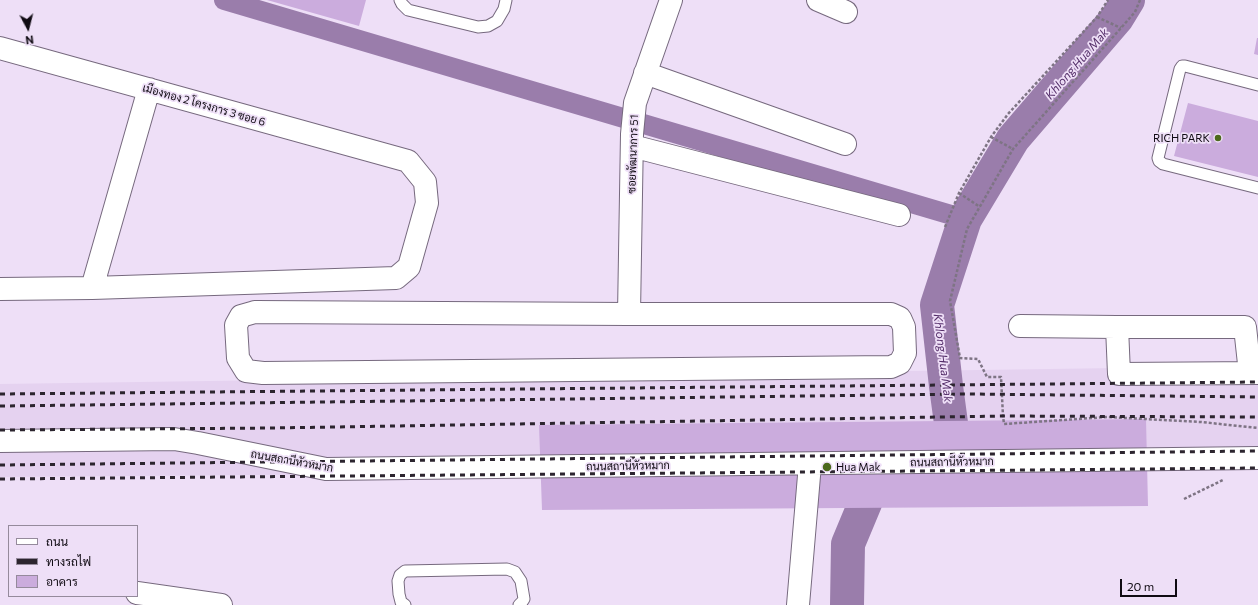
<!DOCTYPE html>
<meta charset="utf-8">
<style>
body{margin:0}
#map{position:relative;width:1258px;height:605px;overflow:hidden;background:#eedff7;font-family:Commissioner,Sarabun,sans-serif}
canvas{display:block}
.legend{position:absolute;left:8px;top:525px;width:130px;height:72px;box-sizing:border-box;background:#eedff7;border:1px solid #958a9c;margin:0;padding:5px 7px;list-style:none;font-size:12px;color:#100b13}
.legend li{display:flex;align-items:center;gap:8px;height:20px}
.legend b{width:20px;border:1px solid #958a9c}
.north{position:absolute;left:8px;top:8px;width:40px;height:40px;-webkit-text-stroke:3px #eedff7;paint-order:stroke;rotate:173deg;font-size:11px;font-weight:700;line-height:16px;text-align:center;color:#100b13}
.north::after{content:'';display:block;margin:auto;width:14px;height:18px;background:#100b13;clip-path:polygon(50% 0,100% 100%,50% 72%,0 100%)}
.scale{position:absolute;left:1120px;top:579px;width:57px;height:18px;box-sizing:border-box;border:2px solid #100b13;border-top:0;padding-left:5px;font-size:12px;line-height:14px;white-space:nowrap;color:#100b13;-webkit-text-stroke:3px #eedff7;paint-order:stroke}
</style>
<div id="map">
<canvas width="1258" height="605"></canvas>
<ul class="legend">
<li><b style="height:5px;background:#fff"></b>ถนน</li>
<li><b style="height:5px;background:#2c252f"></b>ทางรถไฟ</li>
<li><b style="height:11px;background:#cbacdd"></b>อาคาร</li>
</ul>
<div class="north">N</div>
<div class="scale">20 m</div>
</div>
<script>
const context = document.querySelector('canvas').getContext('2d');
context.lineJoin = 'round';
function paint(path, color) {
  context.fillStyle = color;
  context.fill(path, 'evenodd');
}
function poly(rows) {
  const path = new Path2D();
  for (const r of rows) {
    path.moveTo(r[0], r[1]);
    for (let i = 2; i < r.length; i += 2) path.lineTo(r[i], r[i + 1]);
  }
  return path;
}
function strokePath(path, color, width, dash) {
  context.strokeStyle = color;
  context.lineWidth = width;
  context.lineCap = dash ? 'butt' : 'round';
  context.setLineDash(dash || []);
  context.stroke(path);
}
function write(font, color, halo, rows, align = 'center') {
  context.font = font + ' Commissioner,Sarabun,sans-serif';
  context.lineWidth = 3.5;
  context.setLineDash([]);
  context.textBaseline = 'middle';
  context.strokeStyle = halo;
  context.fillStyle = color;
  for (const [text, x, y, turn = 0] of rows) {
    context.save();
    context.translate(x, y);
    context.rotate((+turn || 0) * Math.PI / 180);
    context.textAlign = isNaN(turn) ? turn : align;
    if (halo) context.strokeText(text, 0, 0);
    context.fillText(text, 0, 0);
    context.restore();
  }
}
paint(poly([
 [1258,366,1258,467,0,477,0,384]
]), '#e5d2f0');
strokePath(poly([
 [224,0,965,219]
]), '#9a7dab', 20);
strokePath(poly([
 [957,468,946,386,937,305,965,219,1013,139,1117,18,1128,0],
 [847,605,848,544,873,484,895,480]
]), '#9a7dab', 34);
paint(poly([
 [267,0,366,0,359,26],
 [1257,38,1258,38,1258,55,1254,54],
 [1188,103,1258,121,1258,177,1174,156],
 [1146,419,1148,506,542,510,539,425]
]), '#cbacdd');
const service = poly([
 [400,0,402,4,408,10,478,27,488,26,497,21,504,9,506,0],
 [1258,85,1185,66,1182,66,1180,69,1158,158,1159,161,1163,164,1258,188],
 [405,605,401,602,399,594,398,581,400,575,405,571,507,569,515,572,521,581,524,599,522,602,519,605]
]);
const minor = poly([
 [818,0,846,12],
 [0,48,408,161,425,182,427,203,409,267,396,278,92,288,0,289],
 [645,73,845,144],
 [632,146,899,215],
 [92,288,149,89],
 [255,312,629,314,891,314,900,318,904,327,905,353,900,363,891,367,263,373,246,371,238,358,236,325,241,316,255,312],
 [629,314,632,134,635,103,671,0],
 [1020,326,1117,327],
 [1250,373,1245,327,1117,327,1119,374,1258,373],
 [0,441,174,439,198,443,326,469,1258,458],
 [137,593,221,605],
 [798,605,810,464]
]);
strokePath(service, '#76697e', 13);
strokePath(minor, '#76697e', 24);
strokePath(poly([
 [1140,0,1135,12,1121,28,1013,149,967,229,950,301,960,358,978,359,987,377,1001,377,1003,416,1004,424,1107,417,1201,422,1258,428],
 [1097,17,1121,28],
 [991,137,1013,149],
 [959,193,980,207],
 [945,227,959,193,991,137,1008,114,1097,17,1108,0],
 [1184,499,1223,480]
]), '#7e7484', 2.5, [3, 2]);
strokePath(service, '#fff', 11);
strokePath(minor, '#fff', 22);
strokePath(poly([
 [0,394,1258,382],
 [0,406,969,394,1258,397],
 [0,430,272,428,1003,416,1258,417],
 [0,465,1258,451],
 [0,479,1258,468]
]), '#2c252f', 3, [5, 5]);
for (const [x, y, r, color] of [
 [1218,138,4,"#4c691d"],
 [827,467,5,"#4c691d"]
]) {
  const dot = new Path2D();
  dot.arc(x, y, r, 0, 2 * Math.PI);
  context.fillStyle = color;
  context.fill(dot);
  strokePath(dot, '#eedff7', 1.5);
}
write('11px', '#100b13', '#eedff7', [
 ["เมืองทอง 2 โครงการ 3 ซอย 6",204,105,16],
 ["ซอยพัฒนาการ 51",633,154,-88],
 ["ถนนสถานีหัวหมาก",292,461,10],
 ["ถนนสถานีหัวหมาก",952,462,-1],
 ["ถนนสถานีหัวหมาก",628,466,-1]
]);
write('11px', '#100b13', '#eedff7', [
 ["RICH PARK",1210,138],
 ["Hua Mak",836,467,"left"]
], 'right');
write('italic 12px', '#542e69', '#eedff7', [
 ["Khlong Hua Mak",1077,64,-49],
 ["Khlong Hua Mak",943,358,83]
]);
</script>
